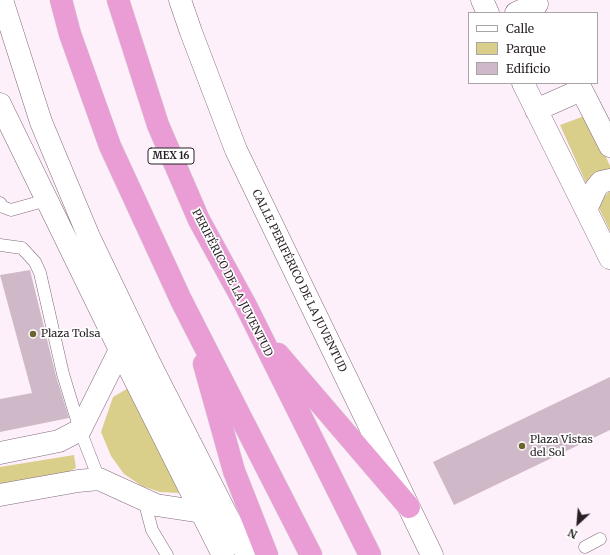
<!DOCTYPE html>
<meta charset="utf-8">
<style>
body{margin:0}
#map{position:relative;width:610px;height:555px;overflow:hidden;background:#fef0fa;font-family:Merriweather,serif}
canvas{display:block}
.legend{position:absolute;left:468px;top:12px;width:130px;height:72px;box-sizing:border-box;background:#fff;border:1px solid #a9a5a7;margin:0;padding:5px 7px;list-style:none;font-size:12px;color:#271f24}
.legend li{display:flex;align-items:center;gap:8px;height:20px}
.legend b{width:20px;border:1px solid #a9a5a7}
.north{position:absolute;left:558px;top:503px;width:40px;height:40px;-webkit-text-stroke:3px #fff;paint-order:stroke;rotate:206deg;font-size:11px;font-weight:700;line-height:16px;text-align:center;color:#271f24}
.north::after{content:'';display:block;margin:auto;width:14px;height:18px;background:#271f24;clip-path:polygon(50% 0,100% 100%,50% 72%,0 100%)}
</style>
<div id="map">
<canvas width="610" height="555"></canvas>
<ul class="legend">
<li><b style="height:5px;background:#fff"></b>Calle</li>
<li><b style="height:11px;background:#d9cf8b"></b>Parque</li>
<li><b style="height:11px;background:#cfb9c8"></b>Edificio</li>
</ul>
<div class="north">N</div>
</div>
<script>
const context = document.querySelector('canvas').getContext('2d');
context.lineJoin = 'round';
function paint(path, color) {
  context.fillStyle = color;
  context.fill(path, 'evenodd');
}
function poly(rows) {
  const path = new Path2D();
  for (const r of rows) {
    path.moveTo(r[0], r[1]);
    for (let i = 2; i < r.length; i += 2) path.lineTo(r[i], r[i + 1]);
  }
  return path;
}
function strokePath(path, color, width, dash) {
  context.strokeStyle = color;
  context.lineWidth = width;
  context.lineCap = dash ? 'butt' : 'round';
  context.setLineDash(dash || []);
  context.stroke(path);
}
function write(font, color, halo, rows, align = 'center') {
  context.font = font + ' Merriweather,serif';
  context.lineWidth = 3.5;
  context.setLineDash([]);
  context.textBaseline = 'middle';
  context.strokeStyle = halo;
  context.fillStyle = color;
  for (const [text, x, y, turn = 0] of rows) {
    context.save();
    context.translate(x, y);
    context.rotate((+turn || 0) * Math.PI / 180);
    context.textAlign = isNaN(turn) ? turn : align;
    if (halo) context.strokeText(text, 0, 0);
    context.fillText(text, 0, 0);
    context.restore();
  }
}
paint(poly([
 [587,115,610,166,610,172,586,183,560,125],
 [610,191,610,231,597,204],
 [132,386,179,493,160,492,142,486,124,474,111,456,101,432,113,397],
 [74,455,76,468,64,474,0,488,0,467]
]), '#d9cf8b');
paint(poly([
 [30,270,56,376,69,418,0,432,0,399,32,393,0,275],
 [610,377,610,430,454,505,433,462]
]), '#cfb9c8');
const lane = poly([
 [0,203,3,207,11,210,47,200],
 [0,245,22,248,35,262,40,273,63,374,80,430,99,479],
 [144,500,152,530,167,555],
 [585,547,600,539]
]);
const street = poly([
 [0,453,59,441,80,430,120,350],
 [0,495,78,481,99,479,156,505,202,512]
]);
const secondary = poly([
 [2,0,41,122,89,237,150,364,247,555],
 [180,0,191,32,236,150,432,555],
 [482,0,488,13],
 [516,13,537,4],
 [523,83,610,258],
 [578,83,610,146],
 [0,104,120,350,223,555],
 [536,110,581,90],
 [586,210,596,188,601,182,610,180]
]);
const highway = poly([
 [61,0,70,34,110,146,181,300,311,555],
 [118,0,158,125,199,220,245,304,370,555],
 [278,354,409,507],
 [204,364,234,471,267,555]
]);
strokePath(lane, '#806c7a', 13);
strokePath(street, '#806c7a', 23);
strokePath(secondary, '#806c7a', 23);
strokePath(highway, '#d4d2d3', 23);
strokePath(lane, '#fff', 12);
strokePath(street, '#fff', 22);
strokePath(secondary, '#fff', 22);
strokePath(highway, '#ea9dd5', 22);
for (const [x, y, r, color] of [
 [33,334,4,"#6b6431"],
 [522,446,4,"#6b6431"]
]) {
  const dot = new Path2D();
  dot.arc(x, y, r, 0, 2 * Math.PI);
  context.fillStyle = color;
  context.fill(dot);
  strokePath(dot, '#fff', 1.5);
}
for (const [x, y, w] of [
 [171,156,46]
]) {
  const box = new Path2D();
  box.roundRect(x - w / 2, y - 8, w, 16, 3);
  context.fillStyle = '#fff';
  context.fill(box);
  strokePath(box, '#271f24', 1);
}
write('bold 10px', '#271f24', null, [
 ["MEX 16",171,156]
]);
write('11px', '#271f24', '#fff', [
 ["CALLE PERIFÉRICO DE LA JUVENTUD",299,281,64],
 ["PERIFÉRICO DE LA JUVENTUD",232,283,63]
]);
write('11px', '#271f24', '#fff', [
 ["Plaza Tolsa",41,334],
 ["Plaza Vistas",530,440],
 ["del Sol",530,453]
], 'left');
</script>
